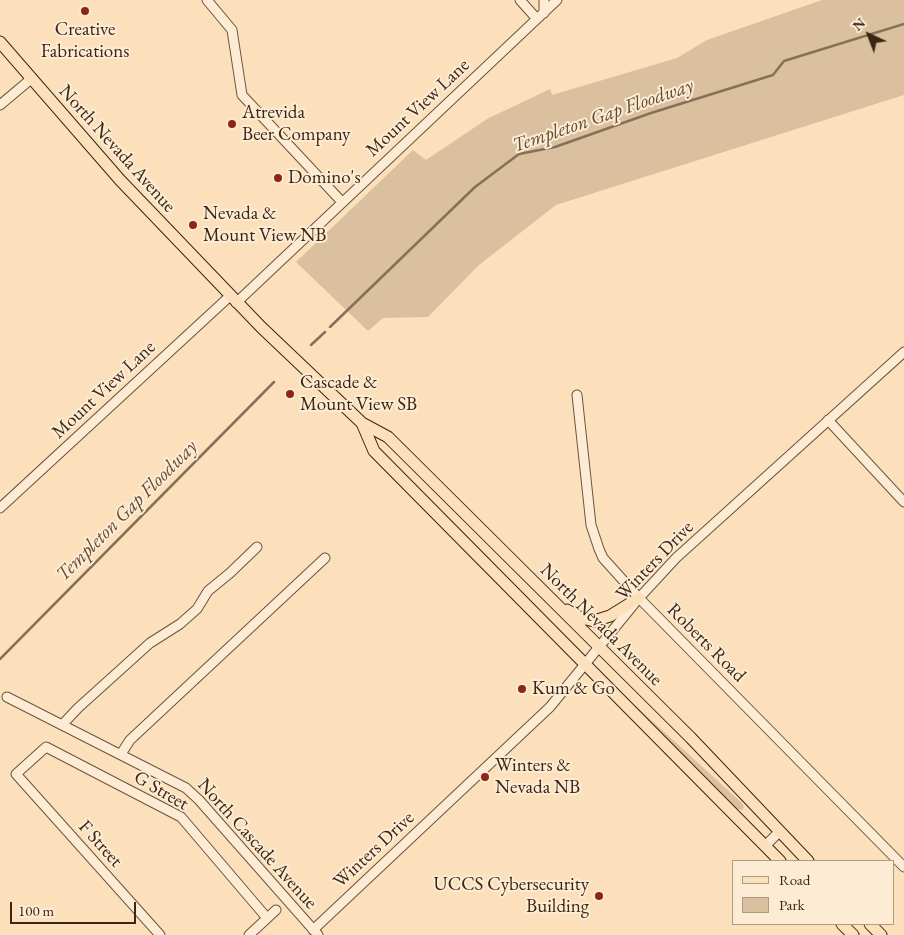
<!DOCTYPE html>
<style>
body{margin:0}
#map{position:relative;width:904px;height:935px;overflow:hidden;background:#fce0bb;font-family:"EB Garamond",serif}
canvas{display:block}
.legend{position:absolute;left:732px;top:860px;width:162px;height:65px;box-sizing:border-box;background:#fdebd3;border:1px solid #af9c87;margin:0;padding:6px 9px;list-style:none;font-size:15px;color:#392615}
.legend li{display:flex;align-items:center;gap:10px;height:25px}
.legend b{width:25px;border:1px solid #af9c87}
.north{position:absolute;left:844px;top:10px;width:50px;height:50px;-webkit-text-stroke:4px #fdebd3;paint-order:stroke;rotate:317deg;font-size:14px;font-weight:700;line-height:20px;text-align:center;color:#392615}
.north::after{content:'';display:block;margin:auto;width:18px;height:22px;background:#392615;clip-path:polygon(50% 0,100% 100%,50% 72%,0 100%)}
.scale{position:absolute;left:10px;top:902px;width:126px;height:22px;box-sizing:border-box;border:2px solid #392615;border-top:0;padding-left:6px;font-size:15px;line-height:18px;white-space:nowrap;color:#392615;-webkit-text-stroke:4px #fdebd3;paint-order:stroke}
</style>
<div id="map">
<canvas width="904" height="935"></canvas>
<ul class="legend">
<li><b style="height:6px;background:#fce0bb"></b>Road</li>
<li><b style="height:14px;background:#dbc09f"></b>Park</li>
</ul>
<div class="north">N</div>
<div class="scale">100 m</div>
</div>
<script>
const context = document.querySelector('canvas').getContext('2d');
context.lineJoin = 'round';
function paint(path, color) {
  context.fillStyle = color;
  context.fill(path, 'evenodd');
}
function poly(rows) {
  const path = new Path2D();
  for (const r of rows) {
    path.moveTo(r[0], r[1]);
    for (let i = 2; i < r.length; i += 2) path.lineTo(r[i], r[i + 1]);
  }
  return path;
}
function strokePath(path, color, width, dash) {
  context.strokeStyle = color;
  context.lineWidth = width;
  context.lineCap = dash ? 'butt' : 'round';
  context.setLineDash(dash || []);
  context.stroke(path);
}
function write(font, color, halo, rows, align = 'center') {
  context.font = font + ' "EB Garamond",serif';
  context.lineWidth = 4;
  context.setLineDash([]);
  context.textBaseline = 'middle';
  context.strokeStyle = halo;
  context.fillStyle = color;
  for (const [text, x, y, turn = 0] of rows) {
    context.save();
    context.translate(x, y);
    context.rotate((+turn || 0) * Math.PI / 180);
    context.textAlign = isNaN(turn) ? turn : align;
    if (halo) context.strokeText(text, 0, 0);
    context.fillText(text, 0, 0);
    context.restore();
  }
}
paint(poly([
 [822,0,904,0,904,95,556,205,479,265,428,317,383,318,368,331,296,262,413,150,426,160,487,119,550,89,552,95,677,58,707,40],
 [617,690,627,698,742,803,744,807,742,810,734,808]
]), '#dbc09f');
strokePath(poly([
 [330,327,475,187,519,154,555,147,651,113,773,75,784,61,904,24],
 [311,345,325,332],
 [0,659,274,382]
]), '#867057', 2.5);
const minor = poly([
 [207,0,232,30,242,95,342,202],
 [520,0,537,19],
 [544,13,544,0],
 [0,105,31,79],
 [236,303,557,0],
 [577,395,591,525,599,549,603,558,639,598,904,867],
 [828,420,904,502],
 [0,508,230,296],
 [7,697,186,788,199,800,318,935],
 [62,725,78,708,150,643,180,624,197,609,208,591,230,573,257,547],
 [121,754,130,740,325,558],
 [765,846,779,832],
 [313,930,550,707,639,598,676,558,904,352],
 [160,935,16,774,46,747,181,817,267,918],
 [249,935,276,910]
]);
const major = poly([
 [0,42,120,180,261,327,362,423,388,437,691,738,808,861],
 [362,423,374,451,780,861],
 [567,610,581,618,594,621,610,616,639,598],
 [842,924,853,935],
 [870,924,881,935]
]);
strokePath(minor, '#6a543e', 11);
strokePath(major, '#392615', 13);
strokePath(minor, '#fdebd3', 9);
strokePath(major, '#fce0bb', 11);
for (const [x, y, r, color] of [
 [85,11,5,"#8f2418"],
 [232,124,5,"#8f2418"],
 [278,178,5,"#8f2418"],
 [193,225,5,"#8f2418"],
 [290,394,5,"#8f2418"],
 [522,689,5,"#8f2418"],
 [485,777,5,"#8f2418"],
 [599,896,5,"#8f2418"]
]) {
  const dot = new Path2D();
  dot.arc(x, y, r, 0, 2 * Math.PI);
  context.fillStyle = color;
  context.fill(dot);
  strokePath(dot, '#fdebd3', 2);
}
write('19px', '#392615', '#fdebd3', [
 ["Creative",85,30,"center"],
 ["Fabrications",85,52,"center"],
 ["Atrevida",242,113],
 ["Beer Company",242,135],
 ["Domino's",288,178],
 ["Nevada &",203,214],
 ["Mount View NB",203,236],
 ["Cascade &",300,383],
 ["Mount View SB",300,405],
 ["Kum & Go",532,689],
 ["Winters &",495,766],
 ["Nevada NB",495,788],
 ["UCCS Cybersecurity",589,885,"right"],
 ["Building",589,907,"right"]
], 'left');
write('19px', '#392615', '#fdebd3', [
 ["Mount View Lane",418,108,-43],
 ["North Nevada Avenue",117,149,48],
 ["Mount View Lane",104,390,-43],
 ["Winters Drive",655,561,-46],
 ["North Nevada Avenue",601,625,45],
 ["Roberts Road",706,643,45],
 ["G Street",161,791,30],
 ["F Street",100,844,48],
 ["North Cascade Avenue",257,844,48],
 ["Winters Drive",374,850,-43]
]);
write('italic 20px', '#604b36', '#fdebd3', [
 ["Templeton Gap Floodway",603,116,-19],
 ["Templeton Gap Floodway",127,511,-45]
]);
</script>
